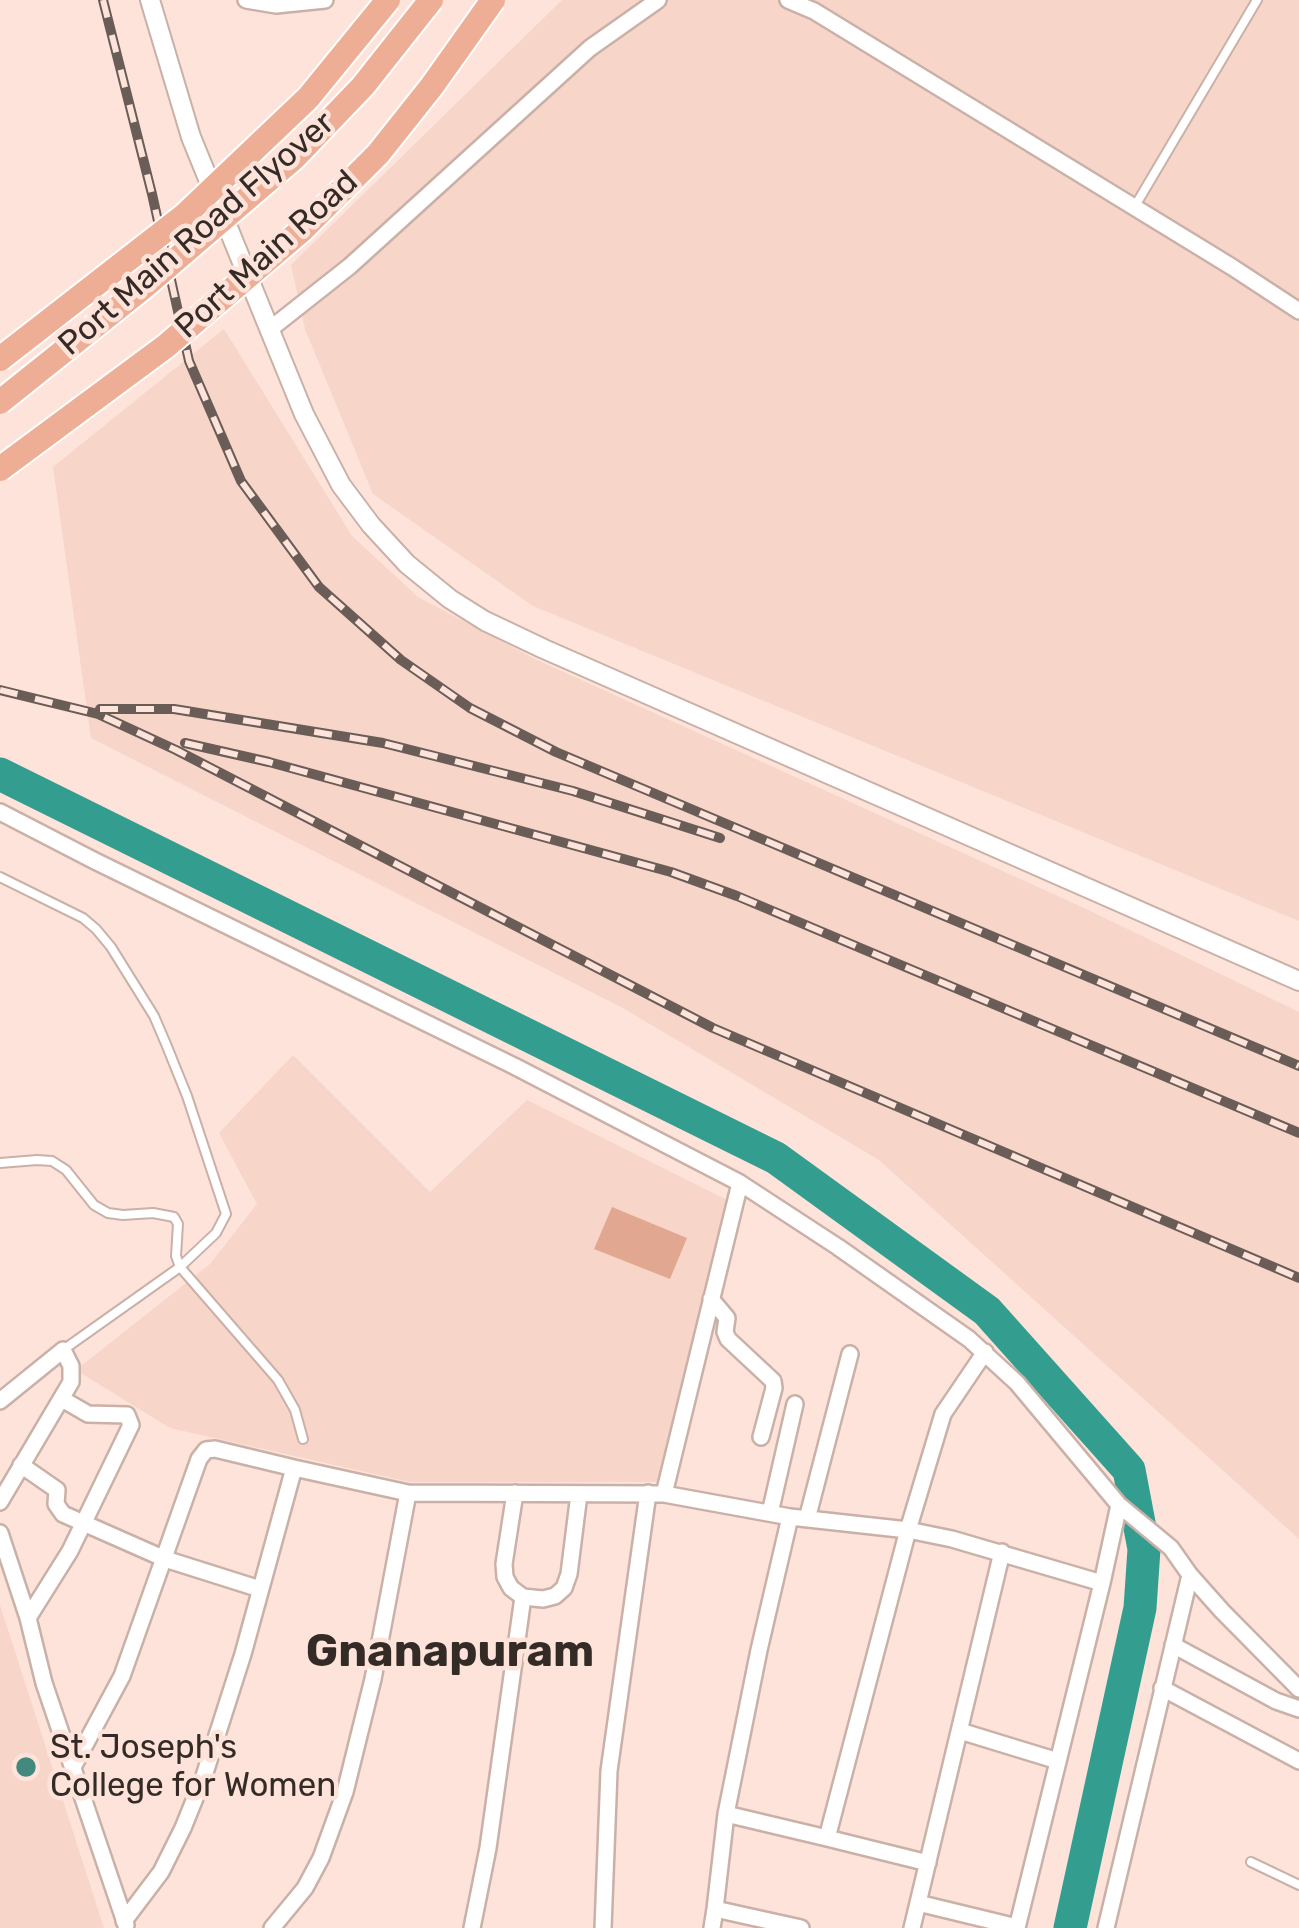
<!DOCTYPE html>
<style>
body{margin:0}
canvas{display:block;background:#fde3d9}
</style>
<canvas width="1299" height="1928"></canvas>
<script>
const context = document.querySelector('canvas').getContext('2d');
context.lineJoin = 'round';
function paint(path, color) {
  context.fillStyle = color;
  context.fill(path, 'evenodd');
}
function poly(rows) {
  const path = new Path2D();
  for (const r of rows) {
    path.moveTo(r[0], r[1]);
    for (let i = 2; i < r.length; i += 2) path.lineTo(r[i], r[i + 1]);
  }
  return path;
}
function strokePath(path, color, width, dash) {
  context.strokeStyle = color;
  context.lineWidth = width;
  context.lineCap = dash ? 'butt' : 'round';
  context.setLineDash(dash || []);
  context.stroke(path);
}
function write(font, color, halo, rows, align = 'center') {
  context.font = font + ' Rubik,sans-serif';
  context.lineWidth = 9;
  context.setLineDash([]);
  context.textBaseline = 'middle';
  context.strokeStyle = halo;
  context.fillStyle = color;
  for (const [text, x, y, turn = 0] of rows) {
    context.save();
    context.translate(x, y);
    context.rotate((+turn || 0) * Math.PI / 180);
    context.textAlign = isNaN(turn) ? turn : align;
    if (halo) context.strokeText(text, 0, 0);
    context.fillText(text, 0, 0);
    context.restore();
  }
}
paint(poly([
 [562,0,1299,0,1299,921,533,606,373,494,305,329,291,265],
 [224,329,352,536,418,597,535,659,1082,907,1299,1012,1299,1539,879,1160,623,1008,91,738,53,467],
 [293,1055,430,1192,527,1100,729,1201,659,1482,410,1482,170,1428,76,1370,210,1264,257,1204,219,1133],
 [0,1605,104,1928,0,1928]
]), '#f7d5c9');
paint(poly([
 [612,1207,687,1238,670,1279,594,1249]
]), '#e2a791');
strokePath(poly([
 [0,774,776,1158,987,1311,1129,1470,1144,1549,1140,1608,1070,1928]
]), '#339e8f', 33);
const service = poly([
 [1135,206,1257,0],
 [0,877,83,918,96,929,111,947,154,1016,166,1044,187,1096,226,1214,216,1233,180,1267,63,1350],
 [0,1163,37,1160,52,1161,66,1170,94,1205,108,1213,123,1215,153,1213,174,1217,178,1224,176,1256,180,1267,278,1380,295,1410,303,1439],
 [1251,1862,1299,1885]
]);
const minor = poly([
 [246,0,276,5,325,0],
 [788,0,814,11,1232,267,1299,311],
 [269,330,350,266,590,48,658,0],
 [0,812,95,861,514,1066,740,1183,838,1247,969,1339,1017,1383,1119,1505],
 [711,1299,727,1318,725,1332,728,1339,773,1381,774,1388,761,1437],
 [0,1401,63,1350,71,1366,71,1382,0,1502],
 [21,1465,57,1490,56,1504,63,1514,165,1559,260,1589],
 [515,1493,504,1564,505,1577,511,1588,523,1597,543,1599,555,1596,564,1588,569,1574,579,1494],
 [664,1494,740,1183],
 [770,1513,795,1404],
 [790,1517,759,1650,726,1814,827,1838],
 [807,1519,850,1354],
 [0,1533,28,1618,44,1683,126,1925],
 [28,1618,70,1551,131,1425,127,1415,88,1414,62,1399],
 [1173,1645,1276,1701,1299,1709],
 [1162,1688,1299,1761],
 [960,1731,1058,1761],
 [72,1769,122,1676,199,1459,206,1450,215,1449,294,1468],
 [928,1863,827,1838,908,1530,943,1414,985,1352],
 [918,1903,1017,1927],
 [715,1909,726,1814],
 [124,1921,161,1872,183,1828,204,1776,243,1654,294,1468,408,1493],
 [272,1928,305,1888,321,1858,345,1792,373,1679,408,1493,664,1494,790,1517,908,1530,952,1539,1102,1583,1119,1505,1171,1548,1190,1575,1222,1611,1299,1689],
 [472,1928,488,1848,523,1597],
 [603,1928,609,1771,648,1493],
 [712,1928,715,1909,801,1928],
 [912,1928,1002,1552],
 [1017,1928,1102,1583],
 [1106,1928,1190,1575]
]);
const tertiary = poly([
 [150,0,191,137,304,414,341,485,371,525,407,564,450,599,485,621,544,649,1299,981]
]);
strokePath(service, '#cab1a8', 12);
strokePath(minor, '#cab1a8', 20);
strokePath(tertiary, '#cab1a8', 22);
strokePath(service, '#fff', 8);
strokePath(minor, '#fff', 15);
strokePath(tertiary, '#fff', 18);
const rail = poly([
 [103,0,152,194,189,361,241,481,319,587,401,660,470,708,556,752,1299,1066],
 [0,690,98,714,176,750,713,1028,1299,1278],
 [100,709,174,709,383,743,573,791,720,838],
 [185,743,269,762,671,872,737,896,1299,1133]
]);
strokePath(rail, '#6a5c57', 10);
strokePath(rail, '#fde3d9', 6, [18]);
const primaryBridge = poly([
 [0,359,185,215,308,98,388,0],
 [0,402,145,286,294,158,363,86,431,0],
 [0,469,166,346,303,229,378,154,432,86,493,0]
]);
strokePath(primaryBridge, '#fff', 28, []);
strokePath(primaryBridge, '#eeae95', 24);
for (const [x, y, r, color] of [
 [26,1767,12,"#44897e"]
]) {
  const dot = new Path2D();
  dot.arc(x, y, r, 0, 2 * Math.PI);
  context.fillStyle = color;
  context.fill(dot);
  strokePath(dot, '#fde3d9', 4.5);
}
write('33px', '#342b27', '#fde3d9', [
 ["Port Main Road Flyover",197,234,-41],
 ["Port Main Road",267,255,-42]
]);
write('33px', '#342b27', '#fde3d9', [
 ["St. Joseph's",50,1748],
 ["College for Women",50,1786]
], 'left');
write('bold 45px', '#342b27', '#fde3d9', [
 ["Gnanapuram",450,1653]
]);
</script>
